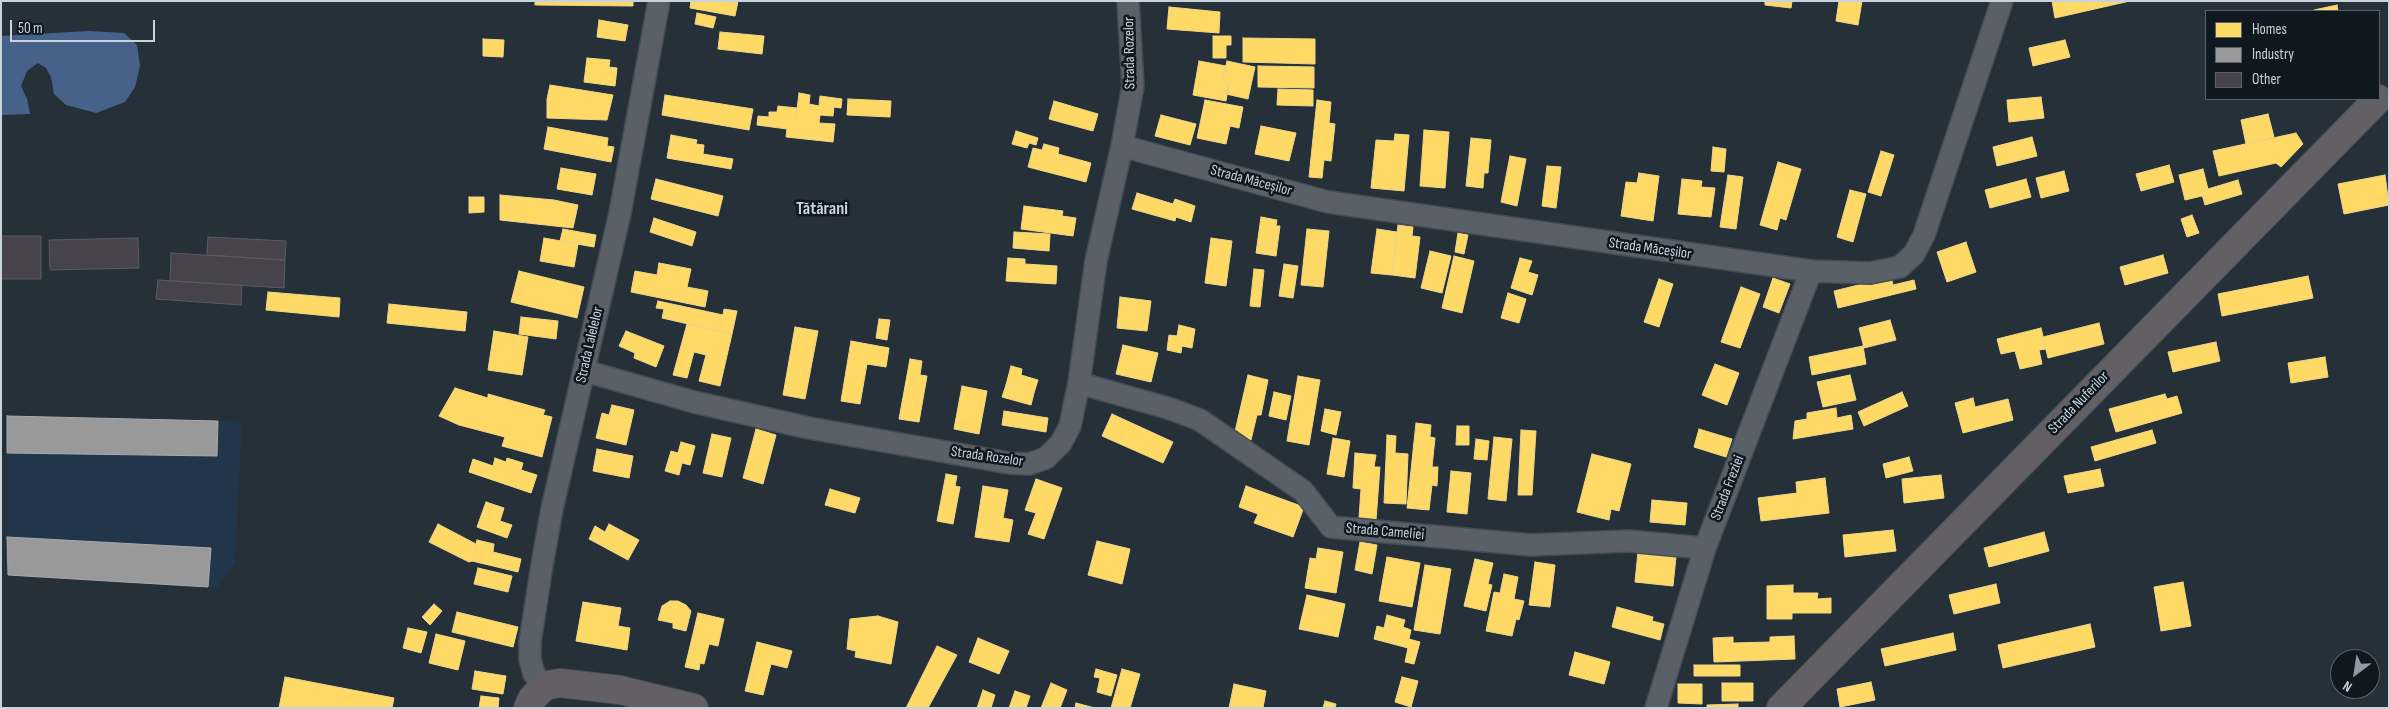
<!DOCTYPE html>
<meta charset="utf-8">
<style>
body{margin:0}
#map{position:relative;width:2390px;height:709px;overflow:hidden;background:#263039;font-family:"Sofia Sans Condensed",sans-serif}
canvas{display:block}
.frame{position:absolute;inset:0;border:2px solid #c8d3de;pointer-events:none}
.legend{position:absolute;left:2205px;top:10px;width:175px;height:90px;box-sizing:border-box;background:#0f171f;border:1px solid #59626b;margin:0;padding:6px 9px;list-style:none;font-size:15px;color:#c8d3de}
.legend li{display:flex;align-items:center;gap:10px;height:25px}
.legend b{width:25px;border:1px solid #59626b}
.north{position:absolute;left:2330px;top:649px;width:50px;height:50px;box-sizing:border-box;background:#0f171f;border:1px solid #59626b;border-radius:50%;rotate:211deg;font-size:14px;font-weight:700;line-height:20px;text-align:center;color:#c8d3de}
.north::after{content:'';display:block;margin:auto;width:18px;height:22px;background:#8f9aa4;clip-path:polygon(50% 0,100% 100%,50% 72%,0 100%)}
.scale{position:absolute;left:10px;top:20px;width:145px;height:22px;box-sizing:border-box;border:2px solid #c8d3de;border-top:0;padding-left:6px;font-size:15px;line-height:18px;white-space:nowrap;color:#c8d3de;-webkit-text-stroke:4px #0f171f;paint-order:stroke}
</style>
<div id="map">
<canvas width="2390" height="709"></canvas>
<div class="frame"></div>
<ul class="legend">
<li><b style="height:14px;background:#ffd966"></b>Homes</li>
<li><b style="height:14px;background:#999"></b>Industry</li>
<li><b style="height:14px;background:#46434d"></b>Other</li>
</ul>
<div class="north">N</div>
<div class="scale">50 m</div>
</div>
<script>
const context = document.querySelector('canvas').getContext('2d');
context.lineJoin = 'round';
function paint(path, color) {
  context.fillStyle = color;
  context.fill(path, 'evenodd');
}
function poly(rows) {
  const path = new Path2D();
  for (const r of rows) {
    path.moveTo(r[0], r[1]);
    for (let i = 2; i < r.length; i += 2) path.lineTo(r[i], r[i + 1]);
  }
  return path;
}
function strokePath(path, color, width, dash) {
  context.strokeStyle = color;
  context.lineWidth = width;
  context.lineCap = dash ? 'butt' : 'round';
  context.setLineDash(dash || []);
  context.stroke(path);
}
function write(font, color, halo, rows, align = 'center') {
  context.font = font + ' "Sofia Sans Condensed",sans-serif';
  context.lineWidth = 5;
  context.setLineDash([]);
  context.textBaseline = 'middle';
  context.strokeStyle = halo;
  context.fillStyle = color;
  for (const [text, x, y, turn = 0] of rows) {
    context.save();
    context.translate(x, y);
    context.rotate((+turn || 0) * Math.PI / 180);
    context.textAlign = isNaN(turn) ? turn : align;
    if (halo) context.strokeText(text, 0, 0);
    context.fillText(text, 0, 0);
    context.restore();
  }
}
paint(poly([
 [7,416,242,421,235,563,217,588,8,575]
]), '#22364b');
paint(poly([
 [89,31,124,33,137,45,140,66,135,87,125,102,96,113,66,105,54,94,51,77,46,68,38,63,27,71,21,86,27,99,30,114,1,115,1,36]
]), '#47628a');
const homes = poly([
 [535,1,633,1,633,6,535,5,535,1],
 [691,1,738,1,735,16,690,8,691,1],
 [1765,1,1792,1,1791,8,1765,5,1765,1],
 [1839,1,1862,1,1858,25,1836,21,1839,1],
 [2052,1,2130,1,2055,18,2052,1],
 [2337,5,2338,11,2315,11,2314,10,2337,5],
 [1169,7,1220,12,1219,33,1167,29,1169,7],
 [697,13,716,17,713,28,695,24,697,13],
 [599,20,628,25,625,41,597,37,599,20],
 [720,32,764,36,762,54,718,49,720,32],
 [1213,36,1231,36,1231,45,1226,45,1226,58,1213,58,1213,36],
 [1243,38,1315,39,1315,64,1243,62,1243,38],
 [483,39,504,40,503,57,483,56,483,39],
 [2065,40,2070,57,2033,66,2029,48,2065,40],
 [587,58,610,60,609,67,617,68,615,86,584,82,587,58],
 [1199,61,1226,66,1222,82,1229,83,1226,101,1193,95,1199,61],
 [1227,61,1255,67,1248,99,1226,94,1229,83,1222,82,1227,61],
 [1258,66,1314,67,1314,88,1258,87,1258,66],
 [550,85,613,95,607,120,547,118,547,99,550,85],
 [1278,89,1313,90,1313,106,1277,105,1278,89],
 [799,93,810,95,809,104,819,106,820,96,842,99,841,108,834,107,833,116,820,115,819,123,835,124,833,142,786,137,787,129,757,125,758,116,769,117,769,112,777,112,778,106,797,108,796,118,799,93],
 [665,95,753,109,749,130,662,115,665,95],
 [2041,97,2044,118,2009,122,2007,100,2041,97],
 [848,99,891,101,890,117,847,115,848,99],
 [1205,100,1243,107,1239,128,1230,126,1226,144,1197,138,1205,100],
 [1317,100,1331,102,1329,123,1335,124,1331,161,1324,160,1322,178,1309,177,1317,100],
 [1054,101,1098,114,1093,131,1049,119,1054,101],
 [2268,114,2274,137,2246,144,2241,120,2268,114],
 [1161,115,1196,124,1190,145,1155,136,1161,115],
 [1261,126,1296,133,1289,161,1255,154,1261,126],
 [548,127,608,138,607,146,614,147,611,162,544,149,548,127],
 [1424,130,1449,132,1445,188,1420,186,1424,130],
 [1016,131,1038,138,1036,145,1029,143,1027,148,1012,144,1016,131],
 [2296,133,2303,144,2281,167,2276,163,2219,176,2213,151,2296,133],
 [1395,134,1409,135,1404,191,1371,188,1376,140,1394,141,1395,134],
 [671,135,697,140,696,144,704,145,703,154,733,159,731,169,667,158,671,135],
 [2032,137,2037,156,1997,166,1993,147,2032,137],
 [1471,138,1491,140,1488,173,1484,173,1483,188,1466,186,1471,138],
 [1044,144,1059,148,1058,154,1091,163,1086,182,1028,167,1033,148,1042,150,1044,144],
 [1713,147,1726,149,1724,172,1711,171,1713,147],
 [1881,151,1894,155,1881,196,1868,192,1881,151],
 [1510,156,1526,159,1517,206,1501,202,1510,156],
 [1778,162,1801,169,1786,220,1780,218,1777,230,1760,225,1778,162],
 [2169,165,2174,182,2141,191,2136,174,2169,165],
 [1547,166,1561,167,1556,208,1542,206,1547,166],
 [561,168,596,174,592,195,557,189,561,168],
 [2203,169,2208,189,2201,191,2202,196,2185,200,2179,175,2203,169],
 [2064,171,2069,191,2041,198,2036,178,2064,171],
 [1639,173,1659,176,1653,221,1621,216,1626,182,1637,183,1639,173],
 [1728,175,1743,177,1736,229,1720,227,1728,175],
 [2385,175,2389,205,2344,214,2338,184,2385,175],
 [656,179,723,196,718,216,651,199,656,179],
 [1682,179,1702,181,1701,187,1715,188,1711,217,1678,214,1682,179],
 [2026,179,2031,197,1990,208,1985,190,2026,179],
 [2238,180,2242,194,2205,205,2201,191,2238,180],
 [1850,190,1866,194,1853,242,1837,237,1850,190],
 [1137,193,1173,204,1175,199,1195,206,1191,222,1176,217,1175,221,1132,209,1137,193],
 [500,195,554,200,578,205,573,228,500,220,500,195],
 [469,197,484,197,484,212,469,213,469,197],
 [1024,206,1063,211,1062,216,1076,218,1073,236,1021,229,1024,206],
 [2192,215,2199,233,2187,237,2181,219,2192,215],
 [1261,217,1277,220,1276,226,1280,226,1276,256,1256,253,1261,217],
 [654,218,696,232,692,246,650,232,654,218],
 [1398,225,1413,227,1412,236,1420,237,1415,278,1392,275,1398,225],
 [563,229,596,235,594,247,560,241,563,229],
 [1307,229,1329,231,1323,287,1301,285,1307,229],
 [1377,229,1397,232,1392,275,1371,273,1377,229],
 [1014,232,1050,234,1049,251,1013,248,1014,232],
 [1458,233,1468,235,1464,254,1455,252,1458,233],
 [544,238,578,244,574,267,540,261,544,238],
 [1211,238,1232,241,1226,286,1205,283,1211,238],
 [1966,242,1976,272,1947,282,1937,252,1966,242],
 [1430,251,1451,256,1442,293,1421,288,1430,251],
 [2163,255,2168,273,2125,285,2120,267,2163,255],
 [1454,256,1474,261,1462,313,1442,308,1454,256],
 [1008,258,1025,259,1025,264,1057,266,1056,284,1006,281,1008,258],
 [1520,258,1532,261,1528,272,1538,275,1532,295,1511,288,1520,258],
 [659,263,691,269,687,287,708,291,705,307,631,292,635,271,657,275,659,263],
 [1284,264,1298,266,1293,298,1279,296,1284,264],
 [1254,269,1264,270,1260,307,1250,306,1254,269],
 [519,271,584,287,577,318,511,302,519,271],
 [2308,276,2313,298,2222,316,2218,294,2308,276],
 [1891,277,1893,285,1914,280,1916,289,1838,308,1834,291,1891,277],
 [1773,278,1790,284,1779,313,1763,307,1773,278],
 [1659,279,1673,284,1659,327,1644,322,1659,279],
 [1741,287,1760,294,1740,348,1721,342,1741,287],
 [268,292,340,298,339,317,266,310,268,292],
 [1508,293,1526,299,1519,323,1501,318,1508,293],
 [1120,297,1151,301,1147,331,1117,328,1120,297],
 [658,301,723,315,724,309,737,311,732,334,662,318,664,309,656,308,658,301],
 [389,304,467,312,465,331,387,323,389,304],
 [521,317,558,321,556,339,519,334,521,317],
 [879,319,890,320,887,340,876,338,879,319],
 [1890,320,1896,340,1864,348,1859,328,1890,320],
 [2099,323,2104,344,2048,358,2043,337,2099,323],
 [687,324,732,334,720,386,699,381,706,355,694,352,687,378,673,375,687,324],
 [1179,325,1195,329,1192,348,1182,346,1181,353,1167,350,1169,335,1177,336,1179,325],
 [795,327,818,331,805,399,783,395,795,327],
 [2041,328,2046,349,2039,350,2042,364,2020,369,2015,351,2001,354,1997,339,2041,328],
 [494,331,528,337,522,375,488,370,494,331],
 [626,331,664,346,656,367,634,358,635,353,619,346,626,331],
 [851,341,889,348,886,367,867,364,860,404,841,401,851,341],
 [2216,342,2220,361,2173,372,2168,352,2216,342],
 [1123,345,1158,353,1151,382,1116,374,1123,345],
 [1863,346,1866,364,1812,375,1809,357,1863,346],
 [2325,357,2328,377,2291,383,2288,363,2325,357],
 [910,359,922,361,920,375,927,376,919,422,899,419,910,359],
 [1715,364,1739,373,1727,405,1702,395,1715,364],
 [1011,366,1022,369,1021,375,1038,380,1034,393,1006,385,1011,366],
 [1248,375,1268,380,1261,415,1257,415,1251,440,1234,436,1248,375],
 [1850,375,1856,400,1823,407,1817,382,1850,375],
 [1298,376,1320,380,1309,445,1287,441,1298,376],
 [1006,385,1034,393,1031,405,1002,397,1006,385],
 [962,386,987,391,979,434,954,429,962,386],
 [455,388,488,398,488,394,545,410,543,415,552,417,542,457,502,446,505,437,459,425,439,416,455,388],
 [1274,392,1291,396,1286,420,1269,416,1274,392],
 [1902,392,1908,406,1864,426,1858,412,1902,392],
 [2165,394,2167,399,2177,396,2182,413,2116,432,2109,409,2165,394],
 [1973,398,1975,407,2008,399,2013,420,1963,433,1955,403,1973,398],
 [612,405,634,410,626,445,596,438,602,413,609,415,612,405],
 [1836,408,1837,418,1851,415,1853,429,1793,439,1795,421,1807,419,1807,413,1836,408],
 [1325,409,1341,412,1336,435,1321,431,1325,409],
 [1004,411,1048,418,1046,432,1002,425,1004,411],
 [1112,414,1173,442,1163,463,1102,436,1112,414],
 [1416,423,1431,425,1430,437,1435,438,1432,467,1438,467,1437,486,1432,485,1429,510,1407,508,1416,423],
 [1457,426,1469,426,1469,445,1456,445,1457,426],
 [756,429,776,435,763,484,743,478,756,429],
 [1699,429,1732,439,1726,457,1694,447,1699,429],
 [1521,430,1536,431,1532,495,1518,495,1521,430],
 [2152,430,2156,443,2095,461,2091,447,2152,430],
 [712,434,731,438,722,477,703,473,712,434],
 [1387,435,1396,436,1395,453,1408,454,1406,504,1384,503,1387,435],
 [1494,437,1512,439,1506,501,1488,499,1494,437],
 [1333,438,1350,441,1344,477,1327,474,1333,438],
 [1476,439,1489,441,1487,460,1474,459,1476,439],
 [681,442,695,446,690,465,682,463,679,475,665,471,671,451,678,453,681,442],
 [597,449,633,456,629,478,593,471,597,449],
 [1355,453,1376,455,1374,467,1380,467,1376,520,1359,518,1361,489,1353,488,1355,453],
 [1592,454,1631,464,1619,511,1611,509,1609,520,1577,512,1592,454],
 [1909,457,1913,471,1886,478,1883,464,1909,457],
 [495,458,506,462,507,458,523,463,521,470,537,475,531,493,469,472,473,459,493,466,495,458],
 [2100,469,2104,486,2068,493,2064,476,2100,469],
 [1451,471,1471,473,1467,514,1447,512,1451,471],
 [946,474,957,476,955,486,960,487,953,524,937,521,946,474],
 [1941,475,1944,498,1904,503,1902,479,1941,475],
 [1825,478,1829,513,1761,521,1758,498,1797,493,1796,482,1825,478],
 [1036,479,1062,488,1044,539,1028,534,1036,513,1025,510,1036,479],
 [983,486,1008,490,1003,518,1013,520,1009,542,975,537,983,486],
 [1246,486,1304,507,1293,537,1254,523,1258,514,1239,507,1246,486],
 [830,489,860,498,855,513,825,505,830,489],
 [1652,500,1687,503,1685,525,1650,522,1652,500],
 [486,502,504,508,500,521,512,525,507,538,477,527,486,502],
 [438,524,476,544,472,561,469,562,429,542,438,524],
 [609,524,639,540,628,560,589,539,595,526,605,532,609,524],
 [1893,530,1896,551,1845,557,1843,535,1893,530],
 [2044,532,2049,551,1989,567,1984,548,2044,532],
 [477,540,494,544,493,552,521,559,518,572,472,561,477,540],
 [1097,541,1130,549,1122,584,1088,575,1097,541],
 [1360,542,1377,545,1372,574,1355,570,1360,542],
 [1318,548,1343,552,1336,593,1305,588,1310,558,1316,559,1318,548],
 [1638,552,1676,557,1673,586,1635,582,1638,552],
 [1387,557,1420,563,1412,607,1379,601,1387,557],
 [1475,559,1493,563,1488,584,1492,585,1486,611,1464,606,1475,559],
 [1535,562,1555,565,1550,607,1529,605,1535,562],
 [1425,565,1451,569,1440,634,1414,630,1425,565],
 [478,568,512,576,508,592,474,584,478,568],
 [1504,574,1518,577,1514,599,1524,601,1519,620,1516,619,1512,636,1486,631,1494,592,1500,593,1504,574],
 [2183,582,2191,626,2161,631,2154,587,2183,582],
 [1996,584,2000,603,1954,614,1949,595,1996,584],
 [1793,585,1793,593,1818,593,1817,599,1831,598,1831,613,1792,613,1792,619,1767,619,1767,586,1793,585],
 [1307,595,1345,604,1338,637,1299,629,1307,595],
 [670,601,678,601,686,605,691,611,686,631,673,628,673,623,658,620,662,606,670,601],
 [583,602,621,608,618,626,630,628,627,650,576,641,583,602],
 [434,604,442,611,430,625,422,617,434,604],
 [1617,607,1653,617,1652,621,1664,624,1660,640,1612,627,1617,607],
 [457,612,518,627,513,647,452,632,457,612],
 [698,613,724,619,718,646,709,644,704,664,700,663,699,670,685,667,698,613],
 [1387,615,1405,620,1403,627,1411,630,1409,639,1420,642,1414,664,1405,662,1408,648,1374,639,1377,626,1384,628,1387,615],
 [878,616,898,622,891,664,855,657,856,651,847,649,850,619,878,616],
 [2090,624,2095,647,2003,668,1998,645,2090,624],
 [408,628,427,632,421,653,403,648,408,628],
 [1953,633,1956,650,1885,666,1881,649,1953,633],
 [436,634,465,641,458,670,429,663,436,634],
 [1794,636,1795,659,1714,662,1713,638,1733,637,1733,643,1770,642,1770,637,1794,636],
 [978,638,1009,651,999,674,969,662,978,638],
 [757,642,792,651,787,668,771,664,763,695,745,691,757,642],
 [937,646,957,655,928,708,906,708,937,646],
 [1575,652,1610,662,1604,684,1569,675,1575,652],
 [1694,665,1740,665,1740,676,1694,676,1694,665],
 [1096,669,1117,675,1111,696,1097,692,1100,678,1094,677,1096,669],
 [1122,669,1140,674,1130,708,1111,708,1122,669],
 [475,671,506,676,503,694,472,689,475,671],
 [285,677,394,698,392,708,279,708,285,677],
 [1402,677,1418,681,1411,707,1395,702,1402,677],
 [1871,682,1875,700,1840,707,1837,689,1871,682],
 [1051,683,1067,690,1060,708,1041,708,1051,683],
 [1722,683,1753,683,1753,701,1722,701,1722,683],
 [1234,684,1266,691,1263,708,1229,708,1234,684],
 [1678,684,1702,684,1702,704,1678,703,1678,684],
 [983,690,995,695,991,708,977,708,983,690],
 [1015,691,1030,696,1026,708,1009,708,1015,691],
 [481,696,499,698,498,708,479,708,481,696],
 [1325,701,1336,704,1335,708,1323,708,1325,701],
 [1076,703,1095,708,1075,708,1076,703],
 [1738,704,1738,708,1707,708,1707,705,1738,704]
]);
paint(homes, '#ffd966');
strokePath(homes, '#eed78a', 1);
const industry = poly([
 [7,416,218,421,217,456,7,453,7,416],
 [7,537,211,548,208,587,8,575,7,537]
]);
paint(industry, '#999');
strokePath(industry, '#a7aaae', 1);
const building = poly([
 [1,236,41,236,41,279,1,279,1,236],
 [208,237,286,241,285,260,207,255,208,237],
 [138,238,139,268,50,270,49,240,138,238],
 [171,253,285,260,284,288,170,281,171,253],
 [158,280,242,285,241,305,156,299,158,280]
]);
paint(building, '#46434d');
strokePath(building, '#5b5b63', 1);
const minor = poly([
 [1122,146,1328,202,1811,271,1870,273,1900,267,1914,254,1924,235,2002,1],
 [585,371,694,402,809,428,1009,463,1029,464,1046,458,1061,443,1070,426,1079,383,1096,261,1122,146,1133,86,1128,1],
 [1079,383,1171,409,1200,420,1303,491,1331,527,1531,545,1628,541,1705,548],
 [544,686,534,674,530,659,530,642,542,565,552,509,620,213,659,1],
 [1656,708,1705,548,1811,271]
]);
const major = poly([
 [528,708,532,699,544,686,560,683,620,690,694,708],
 [1781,708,2378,99]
]);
strokePath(minor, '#444c55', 24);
strokePath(major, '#444c55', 30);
strokePath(minor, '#596067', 21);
strokePath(major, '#626064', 28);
write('15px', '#c8d3de', '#0f171f', [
 ["Strada Rozelor",1130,53,-91],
 ["Strada Măceșilor",1251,181,15],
 ["Strada Măceșilor",1650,249,8],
 ["Strada Lalelelor",590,345,-77],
 ["Strada Nuferilor",2079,403,-46],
 ["Strada Rozelor",987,457,8],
 ["Strada Freziei",1728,488,-69],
 ["Strada Cameliei",1385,532,5]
]);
write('bold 18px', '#c8d3de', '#0f171f', [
 ["Tătărani",822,209]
]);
</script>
